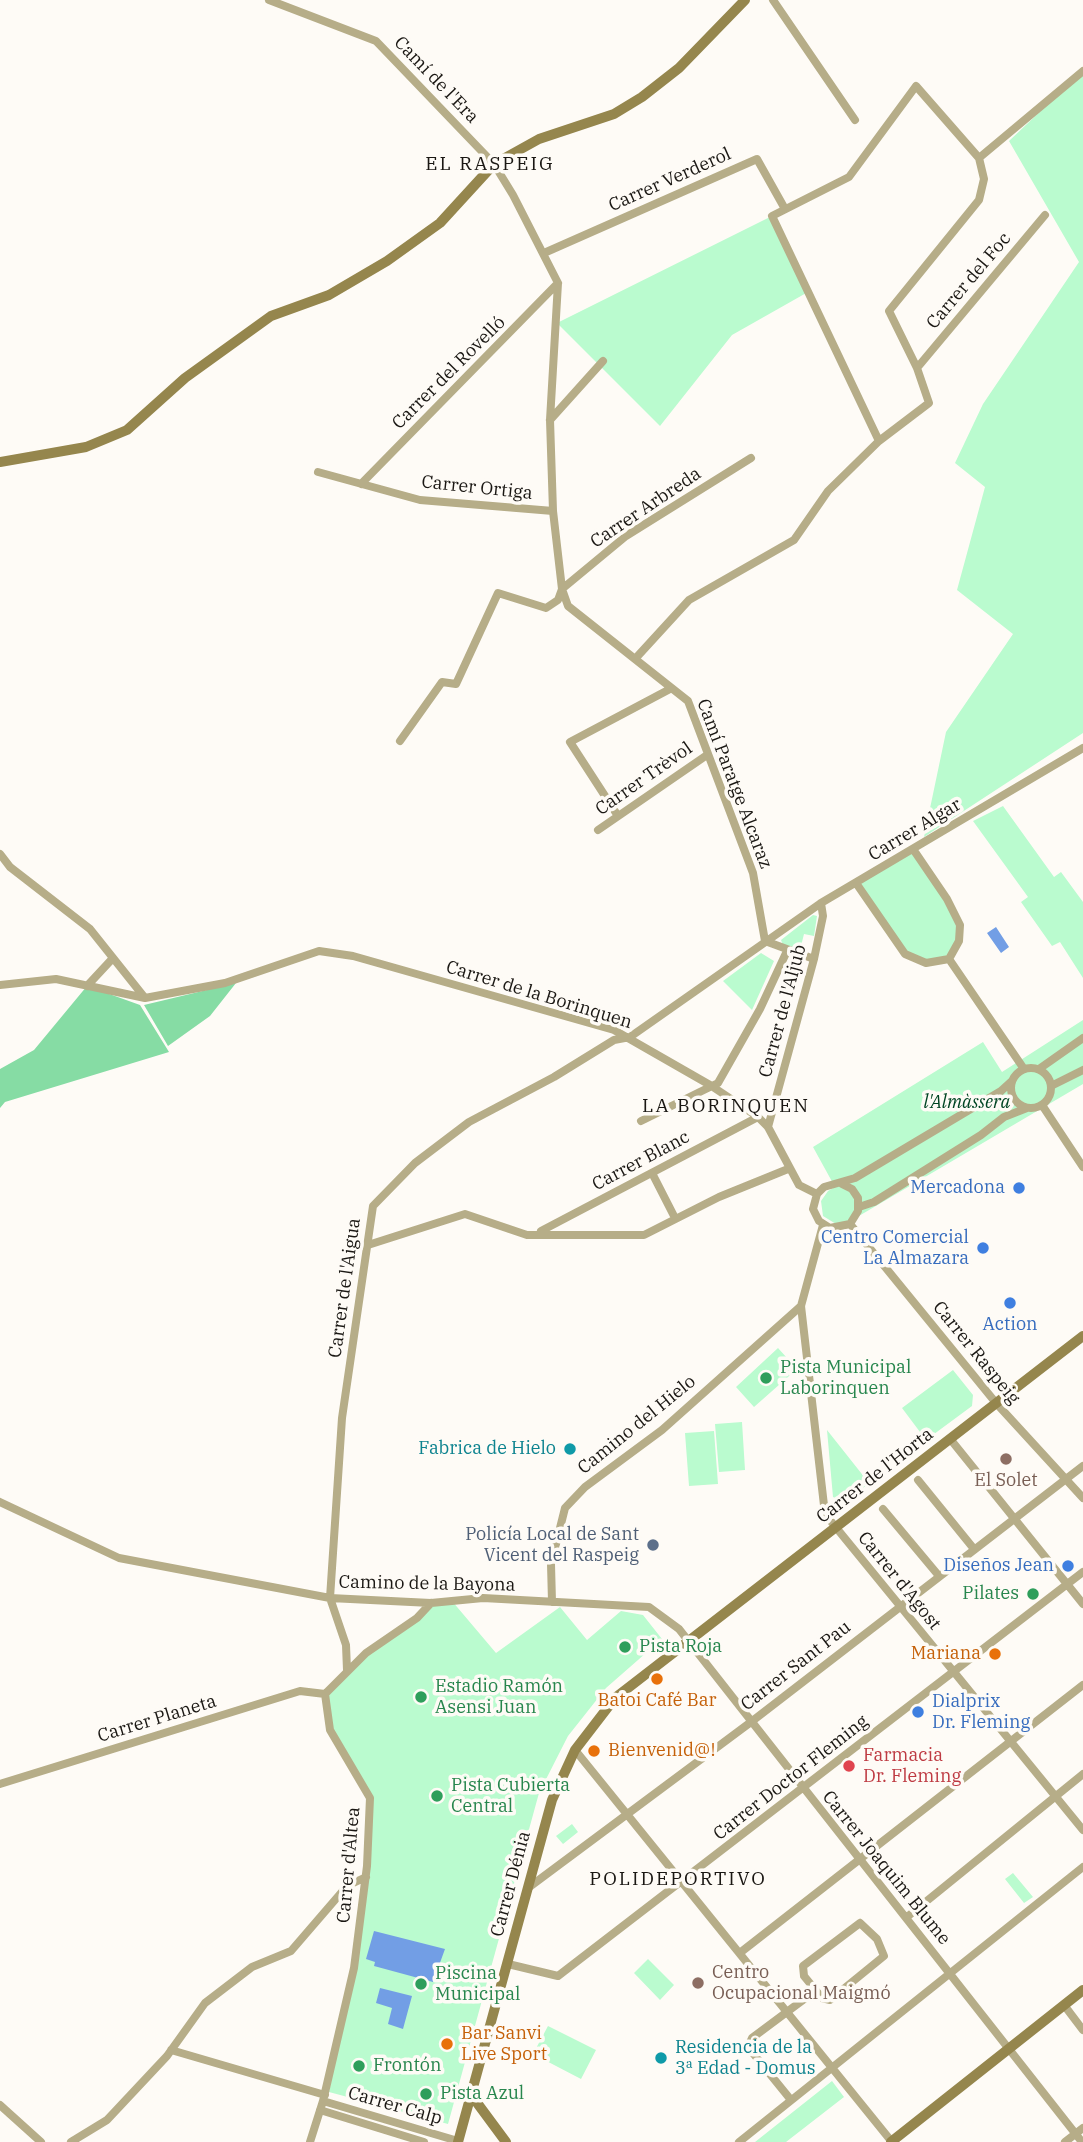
<!DOCTYPE html>
<meta charset="utf-8">
<style>
body{margin:0}
canvas{display:block;background:#fefbf6}
</style>
<canvas width="1083" height="2142"></canvas>
<script>
const context = document.querySelector('canvas').getContext('2d');
context.lineJoin = 'round';
function paint(path, color) {
  context.fillStyle = color;
  context.fill(path, 'evenodd');
}
function poly(rows) {
  const path = new Path2D();
  for (const r of rows) {
    if (r.length === 3) {
      path.moveTo(r[0] + r[2], r[1]);
      path.arc(r[0], r[1], r[2], 0, 2 * Math.PI);
      continue;
    }
    path.moveTo(r[0], r[1]);
    for (let i = 2; i < r.length; i += 2) path.lineTo(r[i], r[i + 1]);
  }
  return path;
}
function strokePath(path, color, width, dash) {
  context.strokeStyle = color;
  context.lineWidth = width;
  context.lineCap = dash ? 'butt' : 'round';
  context.setLineDash(dash || []);
  context.stroke(path);
}
function write(font, color, halo, rows, align = 'center') {
  context.font = font + ' "IBM Plex Serif",serif';
  context.lineWidth = 7;
  context.setLineDash([]);
  context.textBaseline = 'middle';
  context.strokeStyle = halo;
  context.fillStyle = color;
  for (const [text, x, y, turn = 0] of rows) {
    context.save();
    context.translate(x, y);
    context.rotate((+turn || 0) * Math.PI / 180);
    context.textAlign = isNaN(turn) ? turn : align;
    if (halo) context.strokeText(text, 0, 0);
    context.fillText(text, 0, 0);
    context.restore();
  }
}
paint(poly([
 [1083,71,1083,733,924,837,946,732,1013,634,957,590,985,487,955,463,983,404,1079,262,1009,141],
 [772,216,808,292,732,335,660,426,557,323],
 [1003,806,1054,877,1061,872,1083,902,1083,978,1060,942,1052,946,1021,902,1028,897,973,821],
 [913,849,960,925,959,941,949,959,937,963,905,954,856,883],
 [813,915,817,916,814,936,804,934,800,950,783,945,781,940],
 [761,953,774,961,752,1010,723,981],
 [1083,1020,1083,1084,847,1223,836,1224,823,1216,821,1201,828,1191,835,1187,813,1147,983,1042,1002,1072],
 [778,1348,797,1369,754,1407,736,1387],
 [953,1370,973,1395,972,1406,926,1440,902,1408],
 [742,1422,745,1470,719,1472,715,1424],
 [827,1430,869,1483,846,1503,833,1497],
 [714,1431,718,1484,689,1486,685,1433],
 [452,1601,496,1653,560,1607,587,1640,621,1611,643,1615,662,1639,606,1688,568,1736,539,1793,448,2124,329,2092,354,1968,370,1798,330,1730,325,1695,347,1670,431,1603],
 [572,1824,578,1832,563,1844,556,1836],
 [1013,1873,1033,1897,1024,1903,1005,1879],
 [648,1959,674,1985,660,2000,634,1973],
 [548,2026,596,2050,581,2079,533,2054],
 [832,2081,844,2097,786,2142,755,2142]
]), '#bafbcf');
paint(poly([
 [236,983,210,1016,168,1046,144,1005],
 [87,986,140,1005,169,1052,5,1102,0,1108,0,1069,34,1050]
]), '#86dca4');
paint(poly([
 [996,927,1009,947,1001,953,987,933],
 [374,1931,445,1949,433,1982,374,1966,375,1962,366,1959],
 [380,1988,412,1996,403,2029,388,2024,392,2008,376,2003]
]), '#729ee5');
strokePath(poly([
 [269,0,376,41,494,164,513,195,558,283,550,420,553,511,562,589,568,606,688,701,753,873,765,941],
 [773,0,855,120],
 [979,158,1083,71],
 [544,253,757,159,785,209],
 [917,368,1045,215],
 [550,420,603,361],
 [318,472,420,500,553,511],
 [361,484,558,283],
 [635,659,689,600,794,540,828,491,879,441,929,403,917,368,889,311,979,200,984,179,979,158,916,86,849,177,772,216,879,441],
 [400,741,442,682,456,684,498,593,546,608,558,600,562,589,626,536,751,458],
 [618,816,570,742,670,689],
 [598,830,707,755],
 [0,854,10,867,90,929,145,998,225,983,319,951,353,956,614,1030,710,1085,758,1117,768,1127,799,1185,817,1194],
 [856,883,905,954,926,963,949,959,959,941,960,925,947,899,913,849],
 [765,941,814,959],
 [949,959,1024,1069],
 [0,985,56,979,145,998],
 [87,986,113,958],
 [1031,1088,20],
 [1039,1069,1083,1038],
 [1051,1086,1083,1070],
 [1042,1105,1083,1167],
 [641,1121,718,1083,760,1009,787,951],
 [768,1127,814,959,823,916,821,903],
 [652,1173,675,1218],
 [842,1184,852,1189,858,1198,858,1211,850,1224,830,1228,819,1221,813,1209,817,1194,824,1187,855,1178,1001,1091,1012,1081],
 [859,1207,874,1202,981,1135,1004,1117,1027,1108],
 [850,1224,996,1403,1083,1498],
 [823,1225,801,1306,825,1514,1083,1830],
 [541,1231,758,1117],
 [368,1245,465,1214,527,1235,644,1235,719,1197,788,1169],
 [951,1440,1083,1604],
 [918,1480,974,1549],
 [0,1502,119,1558,330,1598,431,1603,483,1598,649,1607,679,1629,1082,2142],
 [883,1509,939,1576],
 [552,1602,551,1564,565,1508,585,1487,662,1430,801,1306],
 [347,1670,346,1645,330,1598,342,1418,373,1206,415,1163,469,1122,554,1077,614,1040,630,1037,821,903,1083,748],
 [575,1750,892,2142],
 [0,1784,300,1691,325,1694],
 [528,1888,751,1722,1083,1466],
 [907,1917,1083,1774],
 [860,1923,877,1939,884,1956,830,2000,822,1998,804,1976,803,1966,860,1923],
 [741,1952,1083,1685],
 [508,1964,558,1976,1083,1572],
 [1064,2005,1083,2030],
 [171,2050,325,2095],
 [791,2100,748,2047,752,2038,815,1991],
 [323,2101,458,2141],
 [0,2105,41,2142],
 [320,2110,424,2142],
 [71,2142,107,2120,167,2056,205,2003,252,1967,291,1951,347,1886,366,1877],
 [310,2142,323,2101,354,1968,367,1866,370,1798,330,1730,325,1694,366,1653,417,1618,431,1603],
 [739,2142,1083,1867],
 [1065,2142,1083,2128]
]), '#b6ad88', 8);
strokePath(poly([
 [0,462,86,447,127,430,185,378,271,316,329,295,387,261,440,223,494,164,539,139,614,114,642,97,679,68,745,0],
 [472,2096,506,2142],
 [458,2142,552,1800,575,1750,615,1698,1083,1336],
 [891,2142,1083,1990]
]), '#95864d', 10);
for (const [x, y, r, color] of [
 [1019,1188,7,"#3f7fe0"],
 [983,1248,7,"#3f7fe0"],
 [1010,1303,7,"#3f7fe0"],
 [766,1378,7,"#2e9e5b"],
 [570,1449,7,"#0f9aa8"],
 [1006,1459,7,"#8d6e63"],
 [653,1545,7,"#5c6f8a"],
 [1068,1566,7,"#3f7fe0"],
 [1033,1594,7,"#2e9e5b"],
 [625,1647,7,"#2e9e5b"],
 [995,1654,7,"#e8710a"],
 [657,1679,7,"#e8710a"],
 [421,1697,7,"#2e9e5b"],
 [918,1712,7,"#3f7fe0"],
 [594,1751,7,"#e8710a"],
 [849,1766,7,"#e0444e"],
 [437,1796,7,"#2e9e5b"],
 [698,1983,7,"#8d6e63"],
 [421,1984,7,"#2e9e5b"],
 [447,2044,7,"#e8710a"],
 [661,2058,7,"#0f9aa8"],
 [359,2066,7,"#2e9e5b"],
 [426,2094,7,"#2e9e5b"]
]) {
  const dot = new Path2D();
  dot.arc(x, y, r, 0, 2 * Math.PI);
  context.fillStyle = color;
  context.fill(dot);
  strokePath(dot, '#fefbf6', 2.5);
}
write('18px', '#1a1713', '#fefbf6', [
 ["Camí de l'Era",436,80,46],
 ["Carrer Verderol",670,180,-24],
 ["Carrer del Foc",969,281,-50],
 ["Carrer del Rovelló",449,373,-45],
 ["Carrer Ortiga",477,488,6],
 ["Carrer Arbreda",646,508,-34],
 ["Carrer Trèvol",644,779,-35],
 ["Camí Paratge Alcaraz",734,784,69],
 ["Carrer Algar",915,830,-31],
 ["Carrer de la Borinquen",539,995,17],
 ["Carrer de l'Aljub",783,1011,-75],
 ["Carrer Blanc",641,1161,-28],
 ["Carrer de l'Aigua",345,1288,-82],
 ["Carrer Raspeig",976,1353,51],
 ["Camino del Hielo",637,1425,-39],
 ["Carrer de l'Horta",875,1476,-38],
 ["Carrer d'Agost",899,1581,51],
 ["Camino de la Bayona",427,1584,1],
 ["Carrer Sant Pau",796,1666,-38],
 ["Carrer Planeta",157,1719,-17],
 ["Carrer Doctor Fleming",791,1778,-38],
 ["Carrer d'Altea",349,1865,-85],
 ["Carrer Joaquim Blume",886,1868,51],
 ["Carrer Dénia",511,1884,-75],
 ["Carrer Calp",395,2106,16]
]);
write('italic 18px', '#004523', '#fefbf6', [
 ["l'Almàssera",967,1103]
]);
write('18px', '#366cbe', '#fefbf6', [
 ["Mercadona",1005,1188],
 ["Centro Comercial",969,1238],
 ["La Almazara",969,1259],
 ["Action",1010,1325,"center"],
 ["Diseños Jean",1054,1566],
 ["Dialprix",932,1702,"left"],
 ["Dr. Fleming",932,1723,"left"]
], 'right');
write('18px', '#27864d', '#fefbf6', [
 ["Pista Municipal",780,1368],
 ["Laborinquen",780,1389],
 ["Pilates",1019,1594,"right"],
 ["Pista Roja",639,1647],
 ["Estadio Ramón",435,1687],
 ["Asensi Juan",435,1708],
 ["Pista Cubierta",451,1786],
 ["Central",451,1807],
 ["Piscina",435,1974],
 ["Municipal",435,1995],
 ["Frontón",373,2066],
 ["Pista Azul",440,2094]
], 'left');
write('18px', '#0d838f', '#fefbf6', [
 ["Fabrica de Hielo",556,1449],
 ["Residencia de la",675,2048,"left"],
 ["3ª Edad - Domus",675,2069,"left"]
], 'right');
write('18px', '#785e54', '#fefbf6', [
 ["El Solet",1006,1481],
 ["Centro",712,1973,"left"],
 ["Ocupacional Maigmó",712,1994,"left"]
]);
write('18px', '#4e5e75', '#fefbf6', [
 ["Policía Local de Sant",639,1535],
 ["Vicent del Raspeig",639,1556]
], 'right');
write('18px', '#c56008', '#fefbf6', [
 ["Mariana",981,1654,"right"],
 ["Batoi Café Bar",657,1701,"center"],
 ["Bienvenid@!",608,1751],
 ["Bar Sanvi",461,2034],
 ["Live Sport",461,2055]
], 'left');
write('18px', '#be3a42', '#fefbf6', [
 ["Farmacia",863,1756],
 ["Dr. Fleming",863,1777]
], 'left');
context.letterSpacing = '2px';
write('19px', '#1a1713', '#fefbf6', [
 ["EL RASPEIG",490,165],
 ["LA BORINQUEN",726,1107],
 ["POLIDEPORTIVO",678,1880]
]);
context.letterSpacing = '0px';
</script>
